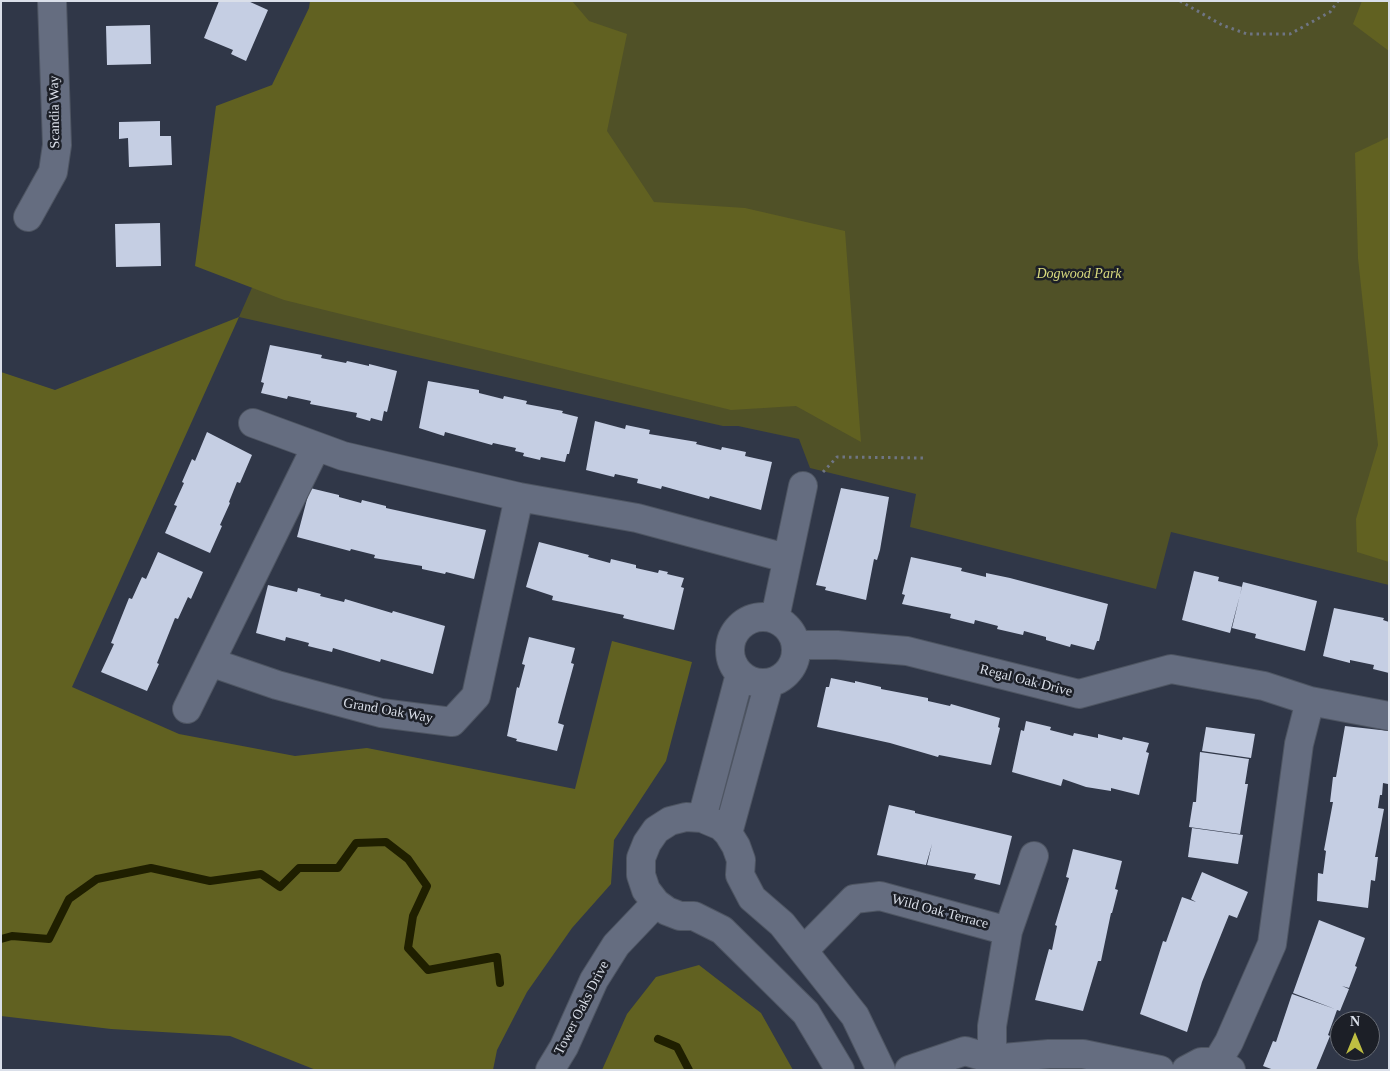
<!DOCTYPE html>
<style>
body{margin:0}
#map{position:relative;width:1390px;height:1071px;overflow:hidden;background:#303748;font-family:Georgia,serif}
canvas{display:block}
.frame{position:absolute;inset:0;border:2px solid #dadfe9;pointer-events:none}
.north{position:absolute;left:1330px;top:1011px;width:50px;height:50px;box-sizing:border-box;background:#1c1f27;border:1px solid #686c75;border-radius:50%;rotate:0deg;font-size:14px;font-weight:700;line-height:20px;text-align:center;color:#dadfe9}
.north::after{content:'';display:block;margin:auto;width:18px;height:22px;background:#bfbe42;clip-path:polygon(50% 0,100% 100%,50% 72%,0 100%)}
</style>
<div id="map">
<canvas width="1390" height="1071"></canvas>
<div class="frame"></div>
<div class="north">N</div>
</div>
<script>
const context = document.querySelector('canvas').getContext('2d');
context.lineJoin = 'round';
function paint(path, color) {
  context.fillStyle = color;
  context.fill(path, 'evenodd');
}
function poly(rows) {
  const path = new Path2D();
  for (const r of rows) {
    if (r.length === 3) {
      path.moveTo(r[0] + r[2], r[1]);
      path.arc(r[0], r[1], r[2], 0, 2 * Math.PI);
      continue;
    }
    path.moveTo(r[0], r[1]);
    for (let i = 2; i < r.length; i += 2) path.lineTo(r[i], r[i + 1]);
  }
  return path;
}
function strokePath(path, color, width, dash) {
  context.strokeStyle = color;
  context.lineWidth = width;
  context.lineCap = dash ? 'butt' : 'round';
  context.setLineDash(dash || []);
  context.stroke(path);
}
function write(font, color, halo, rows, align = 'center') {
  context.font = font + ' Georgia,serif';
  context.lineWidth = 5;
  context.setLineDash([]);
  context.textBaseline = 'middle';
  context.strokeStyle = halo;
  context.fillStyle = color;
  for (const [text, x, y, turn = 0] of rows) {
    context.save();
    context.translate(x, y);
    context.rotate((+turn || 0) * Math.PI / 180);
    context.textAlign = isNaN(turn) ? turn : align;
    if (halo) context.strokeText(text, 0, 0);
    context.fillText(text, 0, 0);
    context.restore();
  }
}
paint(poly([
 [379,1,1389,1,1389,585,1171,532,1156,589,910,527,916,494,810,468,799,439,738,426,723,426,239,317]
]), '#505127');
paint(poly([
 [310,1,572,1,589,21,627,34,607,131,654,202,745,208,845,231,861,442,796,406,731,410,284,300,195,266,216,106,272,85,309,8],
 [1362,1,1389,1,1389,51,1353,24],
 [1389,137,1389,562,1357,552,1356,519,1378,445,1358,258,1355,153],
 [239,317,72,687,179,734,295,756,367,748,575,789,612,641,692,662,666,761,614,840,611,884,572,928,527,992,497,1050,493,1070,316,1070,230,1036,111,1029,1,1016,1,372,55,390],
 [699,965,761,1013,793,1070,602,1070,627,1014,656,977]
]), '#616121');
strokePath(poly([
 [1,939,12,936,49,939,69,899,97,879,151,868,210,881,261,874,280,887,299,868,338,868,356,843,386,842,408,859,427,886,413,916,408,948,428,970,497,957,500,983],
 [658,1039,677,1047,689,1070]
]), '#1f1f00', 8);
paint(poly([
 [219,1,248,1,268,10,246,61,231,54,233,50,204,38],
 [150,25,151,64,107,65,106,26],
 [160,121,160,136,171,136,172,165,129,167,128,138,119,139,119,122],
 [160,223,161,266,116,267,115,224],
 [270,345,322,355,321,358,346,363,347,361,369,366,369,364,397,371,387,412,384,411,382,421,371,418,370,421,356,417,357,413,310,404,311,401,288,396,287,399,261,393,264,383,261,382],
 [428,381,479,390,479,393,503,399,504,396,527,401,526,404,563,411,562,413,578,417,569,454,567,454,565,462,541,457,540,460,523,456,524,453,515,451,516,448,493,443,492,445,445,432,444,436,419,428],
 [595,421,625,429,626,425,650,430,649,434,697,442,696,444,721,450,722,447,746,452,745,456,772,462,761,510,710,496,709,499,662,486,661,489,637,483,638,479,615,474,614,477,586,470],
 [207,432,252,455,240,483,237,482,229,502,230,503,220,525,222,526,210,553,165,533,177,506,174,505,184,483,182,482,192,459,195,461],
 [310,488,339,495,339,497,361,503,362,500,386,506,386,508,486,530,474,579,446,572,445,574,422,569,422,566,374,558,375,555,351,549,350,551,297,537],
 [841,488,889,497,880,550,877,560,874,559,866,600,825,590,826,587,816,585],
 [539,542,589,555,588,557,610,563,611,559,636,565,636,568,658,573,659,570,668,572,667,574,684,578,681,587,684,588,674,630,623,618,624,615,552,600,553,596,526,587],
 [158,552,203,572,191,599,188,597,178,619,175,618,157,663,159,664,147,691,101,672,114,644,111,643,129,598,132,599,142,577,146,579],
 [911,557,962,568,961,571,986,577,986,573,1010,578,1108,604,1099,641,1097,641,1094,650,1071,644,1070,647,1046,640,1046,637,1024,631,1023,635,997,629,998,626,975,620,974,624,950,618,951,614,902,604,905,595,902,594],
 [1194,571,1219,577,1218,581,1242,587,1230,633,1182,620],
 [1243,582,1317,601,1305,651,1255,638,1256,634,1232,628],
 [268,585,297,592,298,588,321,594,320,596,344,602,345,599,392,613,393,611,445,626,433,674,381,659,380,662,333,648,332,652,308,646,309,643,286,637,285,641,256,633],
 [1334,608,1384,618,1383,620,1389,622,1389,673,1373,669,1374,665,1350,660,1350,663,1323,656],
 [529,637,575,648,571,663,574,664,558,723,564,725,557,751,516,741,517,739,507,736,517,687,519,688,525,665,522,664],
 [831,678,855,683,855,681,881,687,881,689,928,698,928,701,950,706,951,704,1000,718,998,727,1000,728,991,765,939,755,938,757,890,743,817,727,826,687,829,687],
 [1026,721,1051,727,1050,730,1073,736,1074,733,1098,738,1098,734,1122,740,1123,737,1149,743,1146,752,1149,753,1139,795,1111,788,1111,791,1086,787,1063,779,1061,786,1012,772,1021,730,1024,731],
 [1345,726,1389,731,1389,777,1388,784,1383,783,1382,795,1380,795,1378,808,1384,809,1375,857,1378,857,1375,881,1371,880,1368,908,1317,901,1318,873,1323,874,1326,851,1324,850,1333,802,1330,802,1333,777,1336,777],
 [1206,727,1255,734,1251,758,1202,751],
 [1200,752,1249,759,1245,784,1248,784,1240,834,1189,827,1193,802,1196,802],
 [889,805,915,811,915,813,1012,836,1000,885,974,879,976,874,927,865,932,844,926,865,877,855],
 [1192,828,1243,835,1238,864,1188,857],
 [1073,849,1122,861,1115,889,1118,890,1112,913,1111,913,1101,961,1098,961,1083,1011,1035,1000,1049,949,1052,950,1057,926,1055,925,1069,878,1066,877],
 [1202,872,1248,892,1237,918,1229,915,1202,982,1187,1032,1140,1014,1163,941,1166,942,1182,897,1196,902,1191,899],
 [1319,920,1365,938,1355,966,1357,967,1349,988,1342,986,1349,989,1340,1011,1337,1010,1328,1035,1330,1036,1316,1070,1274,1070,1263,1066,1273,1041,1276,1042,1292,994,1335,1009,1293,993]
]), '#c5cee3');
const minor = poly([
 [28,217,53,172,57,145,52,1],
 [253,423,343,456,519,497,637,518,786,558],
 [763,650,33],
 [775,618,803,486],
 [797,645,837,645,907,651,1079,694,1171,669,1264,686,1310,701,1389,716],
 [210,662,277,685,381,713,452,722,476,696,519,497],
 [187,709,316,447],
 [702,818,740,674],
 [728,833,769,683],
 [804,950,854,899,880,896,1008,931],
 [992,1059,992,1026,1008,931,1034,856],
 [1217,1062,1229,1042,1272,944,1299,744,1310,701],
 [550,1070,564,1047,594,980,616,945,656,903],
 [840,1070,806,1013,722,930,694,916,680,916,667,911,656,903,646,890,641,875,641,858,647,843,656,830,670,821,686,817,702,818,721,826,728,833,736,846,741,860,740,875,752,898,782,924,855,1016,881,1070],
 [909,1070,965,1051,992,1059,1049,1054,1083,1054,1160,1070],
 [1186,1070,1201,1062,1217,1062,1231,1070]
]);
strokePath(minor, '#4e5562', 30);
strokePath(poly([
 [1180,1,1222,25,1247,34,1290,34,1330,12,1338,1],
 [823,472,837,457,924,458]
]), '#6f7583', 3, [2.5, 4]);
strokePath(minor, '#656d80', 28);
write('14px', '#dadfe9', '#1c1f27', [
 ["Scandia Way",55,112,-91],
 ["Regal Oak Drive",1026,681,14],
 ["Grand Oak Way",388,711,10],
 ["Wild Oak Terrace",940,912,15],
 ["Tower Oaks Drive",582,1008,-63]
]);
write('italic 14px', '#d9da7e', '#1c1f27', [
 ["Dogwood Park",1079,274]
]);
</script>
